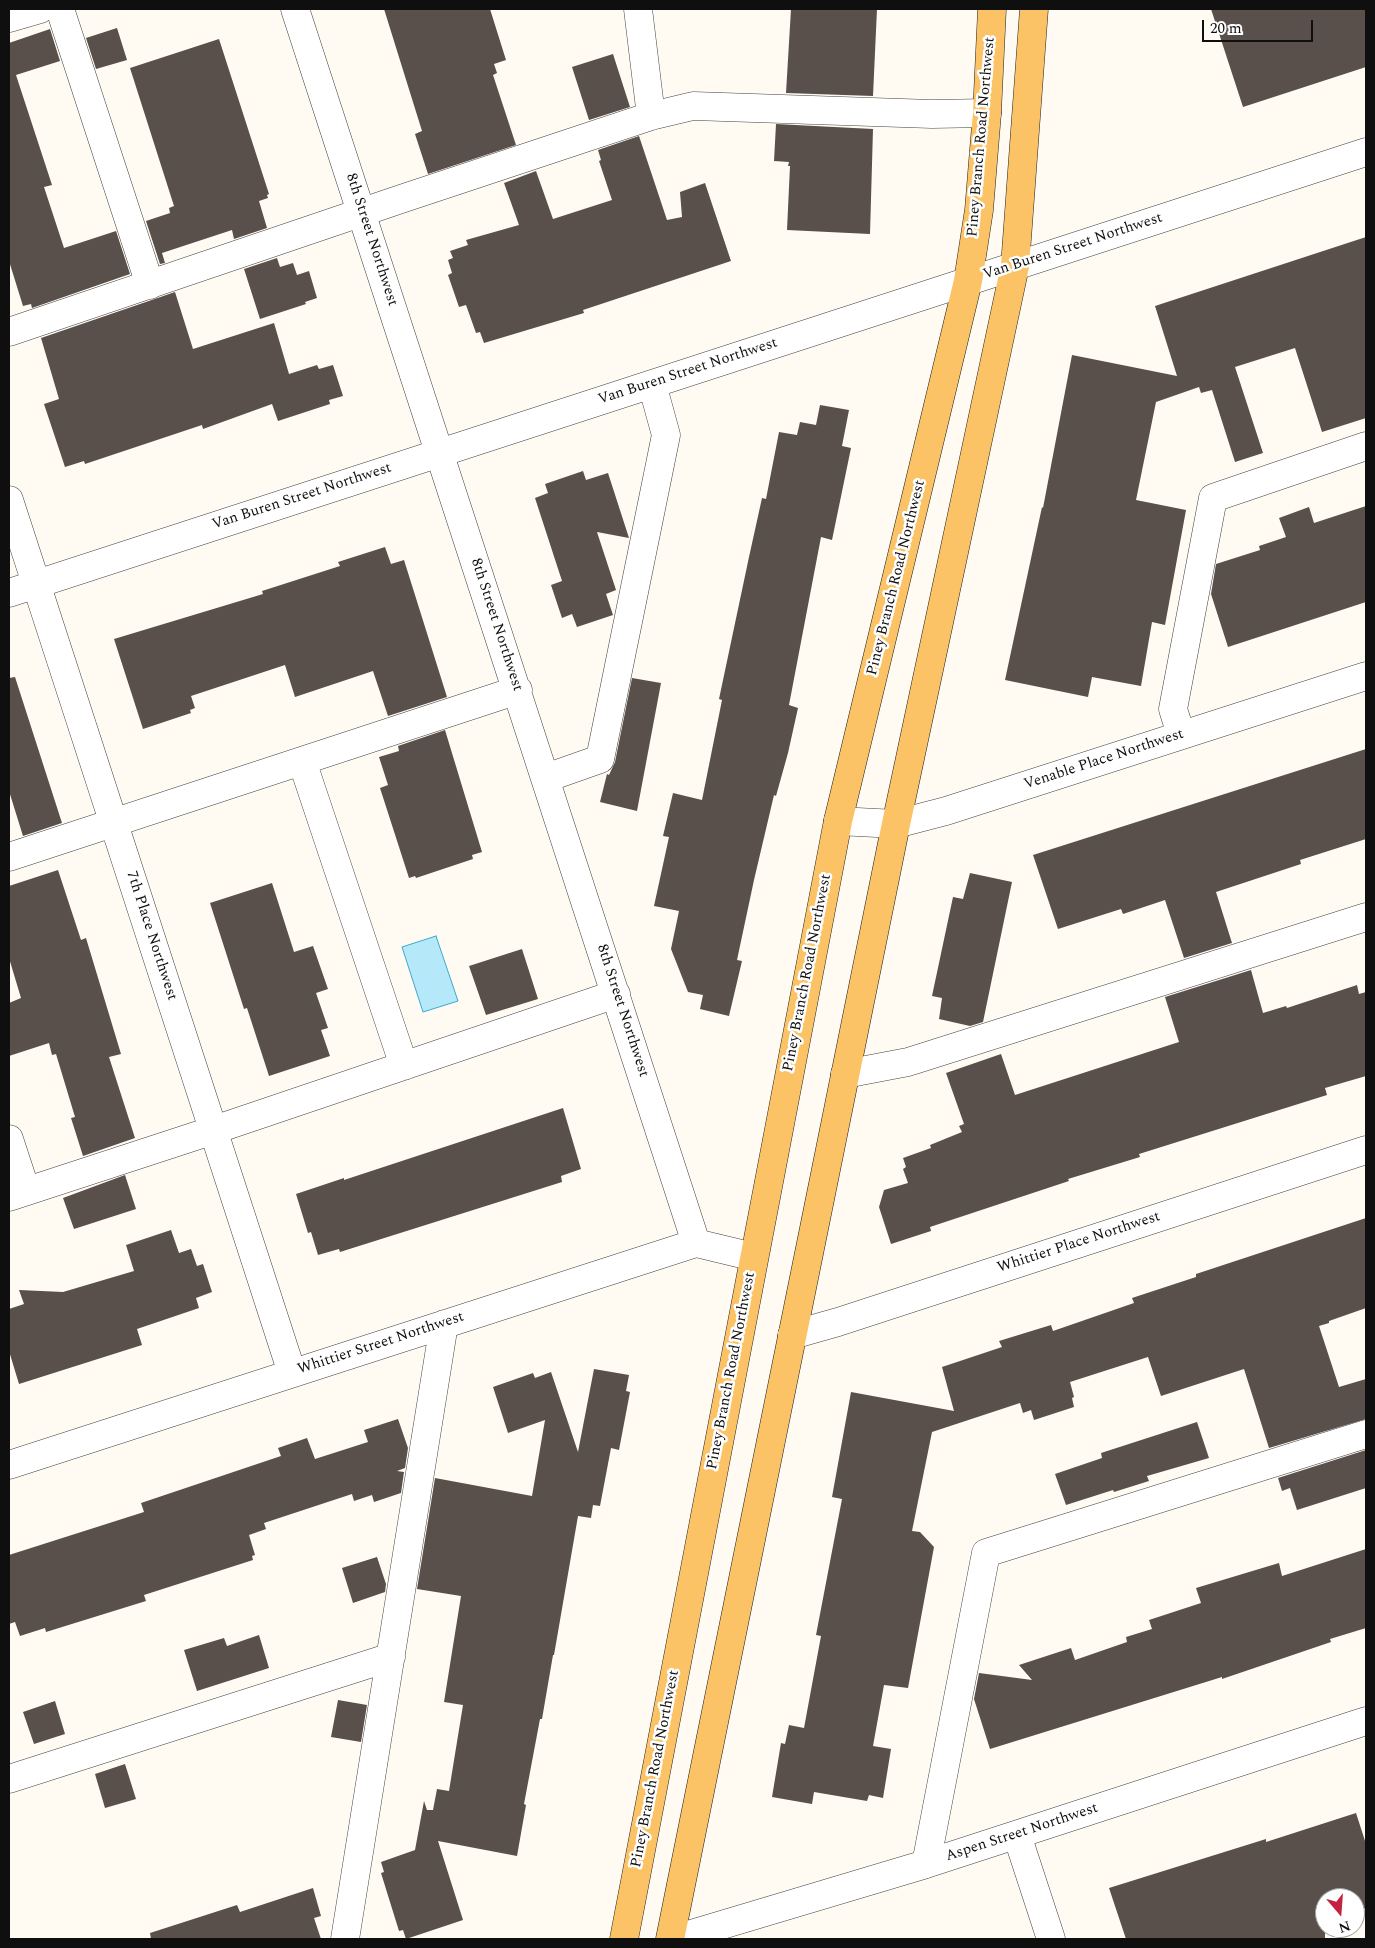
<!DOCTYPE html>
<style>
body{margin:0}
#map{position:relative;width:1375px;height:1948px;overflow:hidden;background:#fffbf2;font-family:Spectral,serif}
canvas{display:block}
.frame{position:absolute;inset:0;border:10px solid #0f0f0f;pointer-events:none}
.north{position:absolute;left:1315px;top:1888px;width:50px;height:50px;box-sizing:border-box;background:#fff;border:1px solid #9f9f9f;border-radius:50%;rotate:162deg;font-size:14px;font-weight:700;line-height:20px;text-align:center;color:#0f0f0f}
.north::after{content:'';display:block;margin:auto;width:18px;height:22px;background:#c42340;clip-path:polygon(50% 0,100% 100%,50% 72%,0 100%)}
.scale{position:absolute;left:1202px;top:20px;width:111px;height:22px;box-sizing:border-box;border:2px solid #0f0f0f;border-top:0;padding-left:6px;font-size:15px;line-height:18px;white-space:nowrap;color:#0f0f0f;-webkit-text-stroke:4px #fff;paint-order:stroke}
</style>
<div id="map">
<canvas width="1375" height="1948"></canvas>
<div class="frame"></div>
<div class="north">N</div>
<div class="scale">20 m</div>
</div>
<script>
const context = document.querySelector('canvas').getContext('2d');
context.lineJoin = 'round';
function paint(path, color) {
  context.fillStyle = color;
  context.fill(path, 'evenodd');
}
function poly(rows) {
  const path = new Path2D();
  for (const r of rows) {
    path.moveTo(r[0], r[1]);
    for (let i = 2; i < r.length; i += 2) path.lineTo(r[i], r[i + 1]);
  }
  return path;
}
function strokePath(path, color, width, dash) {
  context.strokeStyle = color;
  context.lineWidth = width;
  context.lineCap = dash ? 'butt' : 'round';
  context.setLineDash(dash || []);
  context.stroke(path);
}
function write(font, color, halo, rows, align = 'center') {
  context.font = font + ' Spectral,serif';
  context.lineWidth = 5;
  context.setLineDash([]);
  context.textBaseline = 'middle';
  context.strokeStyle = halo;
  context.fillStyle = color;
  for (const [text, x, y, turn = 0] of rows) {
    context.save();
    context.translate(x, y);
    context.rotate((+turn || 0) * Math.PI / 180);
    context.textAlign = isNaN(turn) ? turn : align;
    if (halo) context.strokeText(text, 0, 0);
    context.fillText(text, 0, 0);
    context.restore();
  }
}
const water = poly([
 [436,936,458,1001,423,1012,402,947,436,936]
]);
paint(water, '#b5e8f8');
strokePath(water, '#3aa9d1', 1);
paint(poly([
 [384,9,490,9,506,60,494,64,497,73,493,75,516,145,428,174,415,134,422,131],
 [791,9,877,9,873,96,786,93],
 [1211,9,1366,9,1366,67,1243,107],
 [117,28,127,60,96,69,86,38],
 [50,29,60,61,16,75,52,185,44,187,64,248,116,231,130,274,32,308,31,304,23,306,9,261,9,43],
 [219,39,269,194,267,195,268,198,259,201,267,228,234,239,232,230,162,253,165,263,160,264,146,221,170,213,169,208,174,206,130,68],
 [613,54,630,107,589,120,572,67],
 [776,124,873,129,870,234,787,230,790,166,788,166,789,162,774,161],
 [639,136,667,220,682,217,680,192,705,183,731,261,583,310,584,313,484,343,480,332,476,333,466,305,459,307,448,275,452,273,448,260,453,258,450,251,468,245,466,240,519,225,504,183,536,171,553,219,612,200,599,161,601,160,598,150],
 [1366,237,1366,418,1322,432,1295,348,1235,367,1263,453,1235,462,1212,390,1201,393,1199,387,1156,402,1136,500,1186,510,1165,625,1152,622,1141,686,1092,677,1088,697,1005,680,1042,507,1043,508,1072,355,1177,376,1155,306],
 [277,258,280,267,293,263,297,275,309,271,317,298,305,302,306,304,260,319,244,269],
 [175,292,193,349,274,323,289,374,317,365,319,369,333,365,343,396,329,400,330,404,278,421,272,404,203,429,202,425,85,464,84,461,65,467,44,404,59,399,41,338],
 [820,405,849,410,842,446,851,448,832,540,821,537,789,705,798,708,788,753,776,796,774,795,754,880,737,960,742,961,729,1016,700,1009,703,995,688,992,671,949,679,911,654,906,669,837,663,836,673,793,702,800,722,700,719,699,749,557,762,498,766,499,779,432,797,435,800,422,816,425],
 [583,471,586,480,608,473,629,538,597,532,616,590,606,594,613,615,577,627,572,614,562,618,551,585,562,581,535,498,548,493,545,484],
 [1366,506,1366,602,1228,647,1211,594,1216,564,1260,550,1259,546,1286,537,1279,518,1309,507,1314,523],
 [385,547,391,564,404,560,447,697,388,716,373,671,295,697,285,665,191,696,195,708,190,710,191,713,143,729,114,639,263,594,262,591,340,566,338,562],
 [15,677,62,823,23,836,9,791,9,678],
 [632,678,661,683,637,811,600,802,607,774,609,775,615,762],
 [445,730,482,852,472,855,473,859,416,878,415,876,409,878,380,788,388,785,379,757,399,751,398,746],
 [1366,749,1366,839,1300,860,1301,864,1216,892,1232,943,1184,958,1165,900,1123,914,1121,909,1058,929,1033,855],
 [58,870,81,940,86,938,121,1054,109,1057,135,1138,83,1156,71,1118,75,1117,56,1054,52,1055,49,1043,9,1056,9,1003,21,998,9,958,9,886],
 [970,873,1012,882,983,1022,970,1026,939,1019,942,998,932,996,953,897,963,899],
 [272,883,294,952,313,946,328,989,316,993,328,1028,321,1030,330,1056,269,1076,247,1008,244,1009,210,903],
 [522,949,538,999,486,1015,469,966],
 [1251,970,1263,1013,1286,1006,1287,1008,1357,985,1359,994,1366,992,1366,1076,1325,1088,1327,1095,1139,1154,1140,1157,1068,1179,1069,1181,930,1227,931,1231,891,1244,879,1207,884,1190,908,1183,903,1169,906,1167,903,1158,931,1148,930,1145,962,1132,959,1126,964,1124,946,1073,1001,1054,1015,1095,1179,1042,1165,997],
 [563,1108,581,1169,561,1176,562,1182,340,1252,339,1249,318,1255,311,1232,308,1233,296,1194,344,1178,344,1180],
 [125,1175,136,1209,74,1229,63,1198],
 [1366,1218,1366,1308,1329,1321,1329,1323,1319,1326,1339,1387,1366,1379,1366,1419,1269,1448,1244,1369,1161,1396,1148,1357,1070,1382,1074,1397,1072,1398,1074,1407,1034,1420,1031,1410,1023,1413,1020,1403,932,1432,912,1531,920,1532,934,1547,908,1688,884,1685,873,1746,891,1749,883,1798,869,1795,867,1801,814,1792,812,1804,772,1797,781,1743,785,1744,789,1725,804,1728,821,1636,816,1635,842,1499,832,1497,851,1392,954,1411,942,1367,1002,1347,999,1341,1051,1325,1053,1331,1134,1303,1132,1298,1196,1277,1196,1274],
 [171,1230,179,1253,191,1249,197,1266,203,1264,212,1292,196,1298,199,1308,137,1329,142,1345,19,1384,9,1351,9,1309,24,1304,19,1290,63,1292,134,1271,126,1245],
 [594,1369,629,1375,626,1391,630,1392,619,1450,611,1448,600,1506,593,1505,591,1518,578,1516,554,1655,553,1655,542,1719,540,1719,524,1804,526,1805,517,1856,438,1841,463,1920,406,1939,403,1930,399,1931,381,1873,384,1872,381,1862,415,1850,424,1801,427,1810,433,1810,437,1789,449,1791,463,1705,444,1702,461,1596,417,1589,435,1478,532,1496,545,1420,508,1433,493,1387,533,1373,535,1378,551,1372,578,1452],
 [398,1419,408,1448,405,1468,397,1471,404,1472,401,1493,374,1502,372,1495,354,1501,352,1494,264,1523,266,1529,249,1535,255,1555,252,1556,253,1560,144,1595,146,1601,46,1632,45,1628,20,1636,15,1622,9,1624,9,1555,144,1512,141,1503,281,1456,278,1448,307,1438,315,1459,368,1442,364,1430],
 [1197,1422,1209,1458,1147,1476,1149,1481,1114,1492,1113,1490,1066,1505,1055,1474,1102,1458,1101,1453],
 [1366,1450,1366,1488,1297,1510,1290,1488,1282,1491,1278,1478],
 [1366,1549,1366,1628,1330,1639,1331,1642,1222,1679,1222,1677,990,1749,974,1699,979,1673,1032,1680,1019,1665,1071,1648,1075,1660,1127,1642,1126,1637,1152,1629,1149,1620,1201,1603,1196,1588,1279,1563,1282,1576],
 [377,1557,386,1584,385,1592,353,1603,342,1568],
 [259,1635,269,1668,197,1691,184,1650,224,1638,227,1646],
 [338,1700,367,1705,361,1742,331,1737],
 [55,1701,65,1734,34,1744,23,1712],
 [125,1764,136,1799,105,1808,95,1774],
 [1356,1813,1366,1844,1366,1908,1355,1912,1355,1898,1325,1898,1325,1939,1126,1939,1109,1888,1266,1839,1266,1842],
 [313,1888,321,1916,314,1918,321,1939,151,1939,150,1933,237,1905,240,1912]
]), '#594f4b');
const minor = poly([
 [60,9,150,285],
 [295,9,696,1243],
 [638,9,651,116],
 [9,18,40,9],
 [9,332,401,199,651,116,693,106,932,114,987,113],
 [9,500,292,1373],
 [9,593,1366,152],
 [1181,735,1173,709,1213,498,1366,446],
 [302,761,404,1066],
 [546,778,600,759,666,435,652,384],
 [838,821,896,824,946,811,1366,676],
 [9,857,518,690],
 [845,1074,908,1062,1366,917],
 [9,1139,26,1191],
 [9,1197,214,1130,616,994],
 [792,1335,838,1322,1366,1150],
 [9,1465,696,1243,754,1257],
 [9,1779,391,1657],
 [1017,1835,1051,1939],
 [926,1864,986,1553,1366,1434],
 [345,1939,444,1324],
 [675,1939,926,1864,1366,1721]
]);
const major = poly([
 [624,1939,838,821,968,281,979,210,987,113,992,9],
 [670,1939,896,824,1015,266,1034,9]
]);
strokePath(minor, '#424242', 29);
strokePath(major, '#202020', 29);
strokePath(minor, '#fff', 28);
strokePath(major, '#fbc365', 28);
write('15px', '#0f0f0f', '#fff', [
 ["Piney Branch Road Northwest",982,137,-85],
 ["8th Street Northwest",371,240,72],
 ["Van Buren Street Northwest",1073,247,-18],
 ["Van Buren Street Northwest",688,372,-18],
 ["Van Buren Street Northwest",302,497,-18],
 ["Piney Branch Road Northwest",897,578,-76],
 ["8th Street Northwest",496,625,72],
 ["Venable Place Northwest",1104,760,-18],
 ["7th Place Northwest",151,936,72],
 ["Piney Branch Road Northwest",808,973,-79],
 ["8th Street Northwest",622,1011,72],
 ["Whittier Place Northwest",1079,1243,-18],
 ["Whittier Street Northwest",381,1344,-18],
 ["Piney Branch Road Northwest",732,1371,-79],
 ["Piney Branch Road Northwest",656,1769,-79],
 ["Aspen Street Northwest",1022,1833,-18]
]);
</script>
